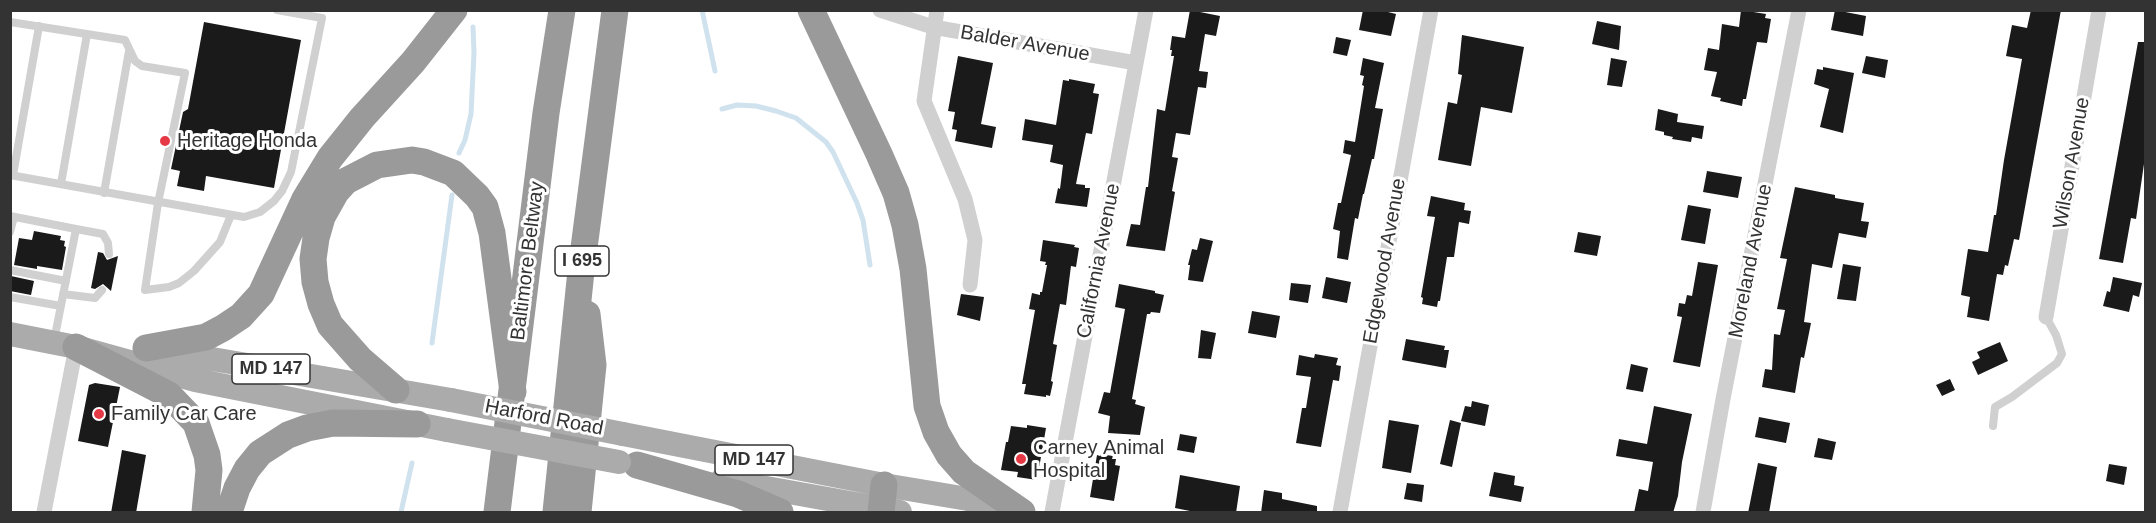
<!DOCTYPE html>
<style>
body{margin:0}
#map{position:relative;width:2156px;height:523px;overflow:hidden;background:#fff;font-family:Arial,sans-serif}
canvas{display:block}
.frame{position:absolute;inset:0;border:12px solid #333;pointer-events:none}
</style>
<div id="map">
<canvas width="2156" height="523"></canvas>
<div class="frame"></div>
</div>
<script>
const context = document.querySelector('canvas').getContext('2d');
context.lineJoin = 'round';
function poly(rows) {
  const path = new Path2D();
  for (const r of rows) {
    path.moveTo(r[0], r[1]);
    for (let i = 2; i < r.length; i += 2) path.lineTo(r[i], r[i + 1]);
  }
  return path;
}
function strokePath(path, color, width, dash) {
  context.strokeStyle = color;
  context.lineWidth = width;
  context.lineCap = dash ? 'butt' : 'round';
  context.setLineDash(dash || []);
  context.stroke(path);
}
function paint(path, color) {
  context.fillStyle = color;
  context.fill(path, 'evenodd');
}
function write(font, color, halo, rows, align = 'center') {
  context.font = font + ' Arial,sans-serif';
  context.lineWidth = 6;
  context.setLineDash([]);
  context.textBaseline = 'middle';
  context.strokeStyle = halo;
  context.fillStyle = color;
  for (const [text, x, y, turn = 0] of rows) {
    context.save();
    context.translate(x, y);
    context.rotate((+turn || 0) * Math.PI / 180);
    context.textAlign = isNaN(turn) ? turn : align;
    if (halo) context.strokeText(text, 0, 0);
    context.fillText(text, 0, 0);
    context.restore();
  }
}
strokePath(poly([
 [702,10,715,71],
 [722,109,737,105,756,106,776,111,796,118,826,142,833,152,857,203,863,220,870,265],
 [459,153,465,140,471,114,474,53,473,27],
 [432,343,452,195],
 [401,512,412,463]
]), '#cfe2ee', 5);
paint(poly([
 [1190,10,1220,16,1216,36,1205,34,1199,71,1208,72,1206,88,1198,87,1190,135,1176,133,1172,157,1178,158,1172,191,1175,192,1165,251,1126,246,1131,224,1140,225,1146,187,1148,187,1157,109,1165,111,1174,56,1171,56,1172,50,1170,50,1172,36,1185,38],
 [1363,10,1380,10,1396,14,1391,36,1359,30],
 [1741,10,1766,14,1765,18,1771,19,1767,43,1757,42,1746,99,1743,99,1742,106,1720,101,1721,98,1711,96,1717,72,1704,70,1708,48,1719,50,1722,24,1739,27],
 [1835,10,1866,16,1863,36,1831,30],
 [2031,10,2061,10,2019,240,2014,239,2008,266,2005,265,2003,275,1997,274,1989,321,1967,317,1970,297,1961,295,1968,249,1988,252,1994,215,1996,215,2004,160,2022,59,2006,56,2012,25,2027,28],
 [1597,21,1621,26,1619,50,1592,44],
 [204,22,301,40,274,188,206,176,204,191,177,186,180,171,171,169,183,112,188,109],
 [1462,35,1524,47,1512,113,1481,107,1471,166,1438,160,1448,102,1457,104,1462,75,1458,74],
 [1336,37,1351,40,1347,56,1333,53],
 [2138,42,2145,42,2145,157,2136,219,2131,218,2123,263,2099,259],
 [958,56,993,63,981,124,996,127,992,148,955,141,957,130,952,129,955,112,948,111],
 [1866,56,1888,60,1885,78,1862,73],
 [1363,58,1384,63,1375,108,1383,109,1374,159,1372,159,1364,194,1363,194,1358,219,1355,218,1348,260,1337,258,1340,231,1333,229,1338,203,1341,203,1351,155,1343,153,1345,140,1355,142,1364,86,1362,85,1364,76,1360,75],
 [1611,58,1627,61,1622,87,1607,85],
 [1823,67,1854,73,1843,133,1820,127,1829,89,1814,84,1817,69,1823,70],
 [1069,79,1095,84,1093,93,1099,94,1092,134,1086,133,1076,184,1085,185,1085,188,1090,188,1087,207,1055,203,1058,188,1060,189,1063,165,1050,162,1053,145,1022,140,1025,119,1056,125,1063,80,1069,81],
 [1658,109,1678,114,1677,122,1704,126,1702,139,1692,137,1691,142,1672,139,1673,137,1664,135,1664,132,1655,130],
 [1707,171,1742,177,1738,198,1703,192],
 [1795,187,1835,195,1835,198,1864,203,1861,221,1869,222,1866,238,1839,233,1832,268,1812,264,1804,322,1811,323,1804,358,1801,357,1795,393,1762,387,1765,369,1772,370,1774,334,1780,335,1785,310,1777,309,1787,259,1780,258],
 [1431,196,1465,203,1464,210,1471,211,1469,224,1459,222,1454,257,1447,257,1440,301,1438,301,1437,307,1422,304,1423,298,1421,297,1435,217,1427,216],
 [1688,205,1711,209,1705,244,1681,240],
 [34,231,61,236,60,240,65,241,64,246,66,247,62,270,37,266,37,269,14,265,19,238,32,240],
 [1578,232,1601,236,1597,256,1574,252],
 [1200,238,1213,241,1203,282,1188,280,1190,265,1188,265,1192,249,1197,250],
 [1043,240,1075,245,1074,247,1079,248,1076,267,1071,266,1066,305,1060,304,1053,344,1057,345,1051,381,1053,382,1050,396,1046,395,1046,397,1024,394,1026,384,1022,384,1035,310,1029,309,1032,293,1040,295,1040,292,1042,292,1047,265,1045,265,1046,262,1040,261],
 [98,252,103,253,107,260,118,256,111,291,103,284,95,289,91,288],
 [1698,262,1718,265,1700,367,1673,362,1682,317,1677,316,1679,303,1685,304,1687,295,1692,296],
 [1843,264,1861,267,1856,301,1837,299],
 [11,276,34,281,31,295,10,291],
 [1326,277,1351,282,1347,303,1322,298],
 [2113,277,2142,283,2139,297,2133,295,2129,312,2103,306,2107,291,2110,292],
 [1291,283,1311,285,1308,303,1289,300],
 [1119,284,1155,291,1155,293,1164,295,1160,313,1151,312,1150,314,1147,314,1132,399,1136,400,1135,404,1145,407,1140,435,1108,433,1110,416,1098,413,1104,392,1110,393,1125,309,1115,307],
 [961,294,984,297,980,321,957,315],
 [1252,311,1280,316,1276,338,1248,333],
 [1201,330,1216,333,1211,359,1198,358],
 [1406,339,1445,346,1444,350,1449,350,1446,368,1402,360],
 [2000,342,2008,361,1978,375,1972,362,1980,358,1977,352],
 [1315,354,1338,358,1336,365,1341,366,1339,381,1333,380,1321,447,1296,443,1302,408,1306,408,1311,377,1296,375,1299,355,1314,358],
 [1631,364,1648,368,1643,392,1626,389],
 [1950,379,1955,390,1942,396,1936,385],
 [95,383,120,387,108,447,78,441,89,385],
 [1472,401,1489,405,1485,426,1461,421,1465,406,1471,407],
 [1654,406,1692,414,1682,462,1678,496,1673,513,1634,513,1639,489,1648,491,1653,462,1616,456,1619,439,1647,444],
 [1759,417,1790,423,1786,443,1755,437],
 [1389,420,1419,425,1411,473,1382,468],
 [1450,420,1461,423,1452,467,1440,464],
 [1027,425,1046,428,1037,480,1017,477,1018,472,1001,470,1006,442,1008,442,1011,426,1027,428],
 [1180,434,1197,437,1194,453,1177,450],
 [1818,438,1836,442,1832,460,1814,457],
 [122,450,146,455,136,513,111,513],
 [1100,454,1113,456,1112,459,1116,459,1115,465,1120,466,1114,501,1090,497,1097,455,1100,456],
 [1758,463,1777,467,1769,513,1748,513],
 [2109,464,2127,467,2124,485,2106,481],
 [1494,472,1515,476,1514,485,1524,487,1521,502,1489,496],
 [1180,475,1240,486,1236,513,1200,513,1175,508],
 [1407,483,1424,485,1422,502,1404,499],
 [1264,490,1282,493,1282,499,1317,506,1317,513,1261,513]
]), '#1a1a1a');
strokePath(poly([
 [10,22,125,40,135,61,142,66,185,73,158,203,145,290,169,287,179,283,194,271,220,242,231,215],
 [10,175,244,217,260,212,274,201,282,191,291,172,322,18,277,10],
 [13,175,39,26],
 [61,184,87,34],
 [104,193,129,51],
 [10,216,76,229,54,341],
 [76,229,103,234,108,243,109,254],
 [10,232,14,217],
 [10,270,66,281],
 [63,294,95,298,102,290],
 [10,297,61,306],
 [1993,426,1995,407,2012,397,2057,363,2062,354,2056,335,2046,317]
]), '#d0d0d0', 8);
strokePath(poly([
 [880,10,933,27,1136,63],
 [937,10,924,101,965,199,975,240,970,285],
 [2046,317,2099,10],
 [44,512,76,347],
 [1052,512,1146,10],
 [1340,512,1431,10],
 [1703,512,1723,399,1799,10]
]), '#d0d0d0', 15);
strokePath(poly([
 [10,334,76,347,195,380,447,430],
 [154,349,451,400],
 [623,434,884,485,968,499,1008,512],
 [722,480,900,512]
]), '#ababab', 24);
strokePath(poly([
 [811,10,879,154,896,193,905,225,913,269,927,406,936,432,949,455,964,472,1022,512],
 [76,347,169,395,196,423,207,455,209,470,205,512],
 [146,348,206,337,223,328,241,316,261,294,305,199,330,158,362,118,413,62,454,10],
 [396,390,360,359,330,325,321,304,315,282,313,259,316,238,322,217,336,192,346,181,377,165,412,160,424,162,453,173,477,196,485,207,492,233,513,392],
 [637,465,738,494,780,512],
 [229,512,237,488,247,469,260,453,288,435,307,428,333,423,417,424],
 [497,512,546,113,562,10],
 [556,512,581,271,615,10],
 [578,512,593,365,587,314],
 [881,512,884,485]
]), '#9a9a9a', 27);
strokePath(poly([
 [451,400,623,434],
 [447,430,619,462]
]), '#ababab', 24);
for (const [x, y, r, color] of [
 [165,141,6,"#e63946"],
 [99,414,6,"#e63946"],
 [1021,459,6,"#e63946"]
]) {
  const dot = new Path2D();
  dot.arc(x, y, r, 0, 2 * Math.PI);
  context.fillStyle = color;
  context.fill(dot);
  strokePath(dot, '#fff', 2);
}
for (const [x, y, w] of [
 [582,261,54],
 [271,369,78],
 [754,460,78]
]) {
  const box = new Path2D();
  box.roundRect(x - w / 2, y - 15, w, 30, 4.5);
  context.fillStyle = '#fff';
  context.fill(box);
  strokePath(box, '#333', 1.5);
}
write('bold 18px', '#333', null, [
 ["I 695",582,261],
 ["MD 147",271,369],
 ["MD 147",754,460]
]);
write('20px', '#333', '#fff', [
 ["Balder Avenue",1025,44,10],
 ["Wilson Avenue",2072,163,-80],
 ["Baltimore Beltway",528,261,-83],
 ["California Avenue",1099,261,-79],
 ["Edgewood Avenue",1385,261,-80],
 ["Moreland Avenue",1751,261,-79],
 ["Harford Road",544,418,11]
]);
write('20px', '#333', '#fff', [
 ["Heritage Honda",177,141],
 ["Family Car Care",111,414],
 ["Carney Animal",1033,448],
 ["Hospital",1033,471]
], 'left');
</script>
